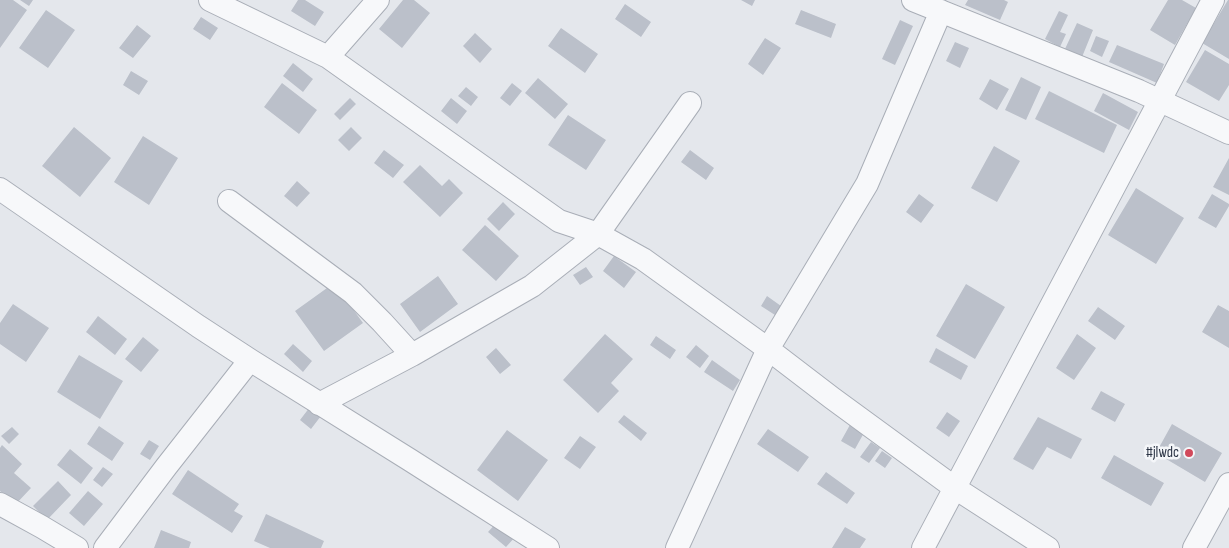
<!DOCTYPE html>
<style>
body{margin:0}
canvas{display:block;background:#e4e7ec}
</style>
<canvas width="1229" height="548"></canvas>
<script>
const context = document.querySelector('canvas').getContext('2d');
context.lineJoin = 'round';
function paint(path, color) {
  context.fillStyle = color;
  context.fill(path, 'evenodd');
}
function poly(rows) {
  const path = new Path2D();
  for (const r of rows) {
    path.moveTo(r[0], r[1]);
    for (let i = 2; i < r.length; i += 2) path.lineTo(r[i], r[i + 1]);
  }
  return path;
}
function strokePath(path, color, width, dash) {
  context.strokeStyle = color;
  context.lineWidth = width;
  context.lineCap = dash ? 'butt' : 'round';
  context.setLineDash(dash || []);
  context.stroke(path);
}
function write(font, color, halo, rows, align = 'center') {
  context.font = font + ' "Sofia Sans Condensed",sans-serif';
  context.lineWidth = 5;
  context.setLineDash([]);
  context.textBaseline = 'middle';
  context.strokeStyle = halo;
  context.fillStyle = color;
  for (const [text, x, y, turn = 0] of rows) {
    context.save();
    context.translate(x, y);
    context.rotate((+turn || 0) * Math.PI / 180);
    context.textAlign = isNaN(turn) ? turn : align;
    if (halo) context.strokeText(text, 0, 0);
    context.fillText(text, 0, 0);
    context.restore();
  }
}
paint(poly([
 [0,0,13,0,27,10,0,48],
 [20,0,33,0,29,6],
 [298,0,305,0,324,12,315,26,291,11],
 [403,0,414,0,430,13,402,48,379,29],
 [741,0,755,0,752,6],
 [968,0,1004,0,1008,2,1000,20,965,5],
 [1168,0,1182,0,1196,8,1175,45,1150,30],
 [1228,0,1229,0,1229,59,1202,43],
 [625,4,651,22,641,37,615,19],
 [46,10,75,30,48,68,19,48],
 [801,10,836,24,831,38,795,24],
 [1059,11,1068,15,1060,32,1066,34,1060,47,1045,39],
 [201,17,218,28,210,40,193,29],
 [900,20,913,26,895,65,882,59],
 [1077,23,1093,30,1082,57,1065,49],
 [137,25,151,36,133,58,119,48],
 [561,28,598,54,585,73,548,46],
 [475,33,492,49,480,63,463,46],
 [1096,36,1109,41,1102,57,1090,51],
 [765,38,781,48,763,75,748,64],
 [955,42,969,48,960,68,946,61],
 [1117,45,1164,64,1157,83,1109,62],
 [1205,50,1229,64,1229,85,1219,101,1186,82],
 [293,63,313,79,303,92,283,76],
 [131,71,148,81,139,95,123,85],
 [1021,77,1041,87,1026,120,1005,110],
 [538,78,568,104,555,119,525,93],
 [990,79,1009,89,997,110,979,99],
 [282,83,317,110,299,134,264,107],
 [512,83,522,91,510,106,500,98],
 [466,87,478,97,471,106,458,96],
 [1049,91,1117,125,1104,153,1035,119],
 [1103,93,1138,112,1129,130,1094,111],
 [350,98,356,104,340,120,334,114],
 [451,98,467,111,457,124,441,111],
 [568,115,606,140,586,170,548,145],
 [74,127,111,158,80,197,42,166],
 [351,127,362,138,349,151,338,140],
 [143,136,178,158,149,205,114,182],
 [994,146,1020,161,997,202,971,188],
 [384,150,404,165,393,178,374,163],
 [690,150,714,168,706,180,681,162],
 [1229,158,1229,195,1213,187],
 [420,165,442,186,449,179,463,193,440,217,403,182],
 [297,181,310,193,297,207,284,196],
 [1136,188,1184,218,1156,264,1108,235],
 [919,194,934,205,921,223,906,212],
 [1212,194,1229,204,1229,206,1216,228,1198,218],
 [503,202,515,214,499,231,487,219],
 [485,225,519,256,496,281,462,250],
 [614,256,636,272,624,288,603,271],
 [586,267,593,277,580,285,573,275],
 [438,276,458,304,420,332,400,304],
 [334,283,363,323,324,351,295,311],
 [966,284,1005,307,975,359,936,336],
 [767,296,781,306,775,315,761,306],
 [13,304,49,328,26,362,0,344,0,323],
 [1218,305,1229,311,1229,348,1202,332],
 [1098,307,1125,326,1115,340,1088,321],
 [98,316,127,339,115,355,86,332],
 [605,334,633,359,611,383,619,391,598,413,563,380],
 [1077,334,1096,348,1074,380,1056,368],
 [656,336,676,350,670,359,650,345],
 [143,337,159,350,141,372,125,359],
 [293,344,312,361,303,372,284,354],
 [696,345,709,356,700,368,686,357],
 [496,348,511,365,500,374,486,357],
 [936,348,968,366,961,380,929,362],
 [79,355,123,381,100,419,57,392],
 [712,360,740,380,733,391,704,372],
 [1101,391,1125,404,1115,422,1091,409],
 [313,403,324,412,311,429,300,420],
 [947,412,960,421,949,437,936,428],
 [624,415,647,433,641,441,618,422],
 [1038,417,1082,439,1071,459,1047,447,1033,470,1013,459],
 [851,423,865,431,855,449,841,441],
 [1172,424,1222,453,1205,482,1156,453],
 [99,426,124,443,112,461,87,444],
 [12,427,19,434,9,444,1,436],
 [768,429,809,457,798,472,757,444],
 [507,430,548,460,518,501,477,470],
 [580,436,596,447,580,469,564,458],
 [149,440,159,446,150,460,140,454],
 [871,442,880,448,869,463,860,457],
 [2,445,22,464,14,473,31,488,15,505,0,491,0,448],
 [70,449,93,468,81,484,57,465],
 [882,451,892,458,885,468,875,461],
 [1114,455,1164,483,1151,506,1101,478],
 [103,467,113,474,102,487,93,480],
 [188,470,239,504,234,511,243,516,232,533,172,494],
 [826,472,855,493,847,504,817,484],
 [58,481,71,495,47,520,33,506],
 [88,491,103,504,84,526,69,513],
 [266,514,324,541,321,548,270,548,254,541],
 [499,520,516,536,506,547,488,532],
 [845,527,866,539,860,548,832,548],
 [161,530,191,542,189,548,154,548]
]), '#bbc0ca');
const minor = poly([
 [210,0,328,57,559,221,598,234,643,259,768,349,832,398,955,488,1048,548],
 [913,0,1139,91,1229,133],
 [328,57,378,0],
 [0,189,198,326,250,360,410,460,548,548],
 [229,201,353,293,382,322,412,355],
 [319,404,412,355,532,286,598,234,690,103],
 [0,504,42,527,77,548],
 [105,548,166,467,250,360],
 [677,548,768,349,867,184,941,11],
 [923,548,1213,0],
 [1194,548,1229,484]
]);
strokePath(minor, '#a9aeb7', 24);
strokePath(minor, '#f7f8fa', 22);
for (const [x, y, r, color] of [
 [1189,453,5,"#d1495b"]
]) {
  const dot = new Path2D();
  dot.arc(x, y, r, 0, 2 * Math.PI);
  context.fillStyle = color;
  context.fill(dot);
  strokePath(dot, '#f4f6f9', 2);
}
write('15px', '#2b3445', '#f4f6f9', [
 ["#jlwdc",1179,453]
], 'right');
</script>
